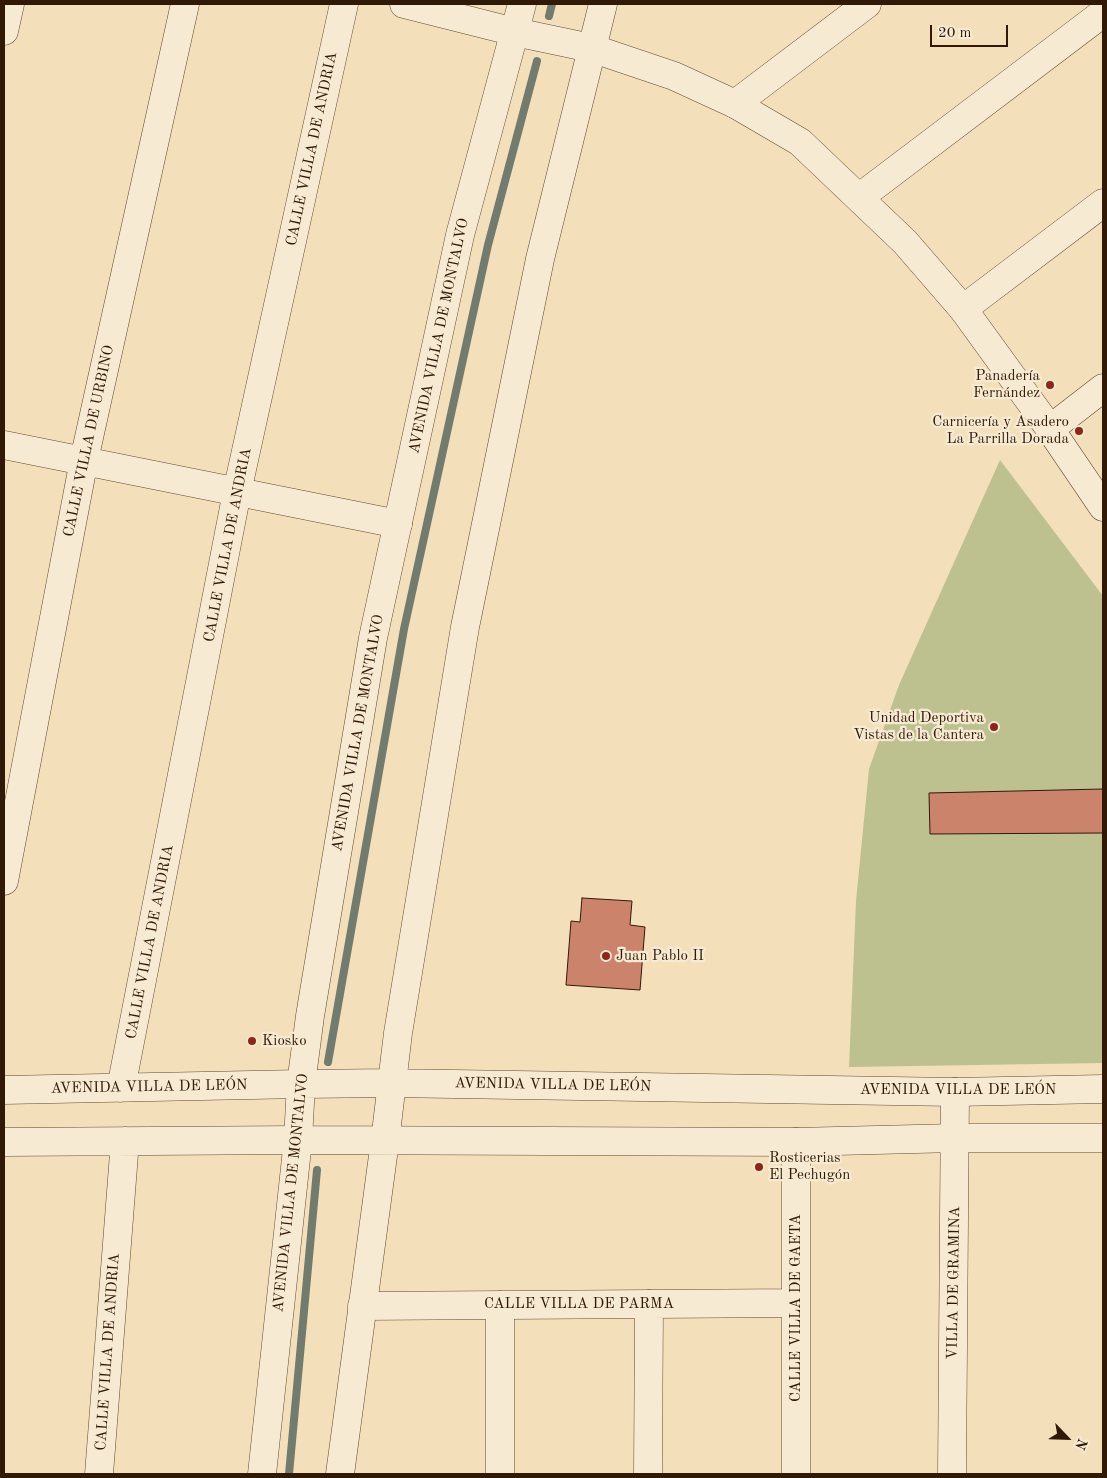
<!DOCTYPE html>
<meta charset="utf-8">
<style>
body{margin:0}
#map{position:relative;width:1107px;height:1478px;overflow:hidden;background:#f3dfba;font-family:"Old Standard TT",serif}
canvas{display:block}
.frame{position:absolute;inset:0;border:5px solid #311907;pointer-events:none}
.north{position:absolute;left:1042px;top:1413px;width:50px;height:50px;-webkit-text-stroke:4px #f7ead2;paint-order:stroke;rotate:114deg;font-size:14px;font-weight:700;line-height:20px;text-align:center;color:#311907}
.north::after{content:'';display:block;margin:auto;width:18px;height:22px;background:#311907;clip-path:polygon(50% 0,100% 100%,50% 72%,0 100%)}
.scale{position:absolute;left:930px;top:25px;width:78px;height:22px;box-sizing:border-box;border:2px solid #311907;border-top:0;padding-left:6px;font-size:15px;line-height:18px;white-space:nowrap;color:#311907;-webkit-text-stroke:4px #f7ead2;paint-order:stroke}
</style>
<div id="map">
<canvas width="1107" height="1478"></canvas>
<div class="frame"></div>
<div class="north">N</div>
<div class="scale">20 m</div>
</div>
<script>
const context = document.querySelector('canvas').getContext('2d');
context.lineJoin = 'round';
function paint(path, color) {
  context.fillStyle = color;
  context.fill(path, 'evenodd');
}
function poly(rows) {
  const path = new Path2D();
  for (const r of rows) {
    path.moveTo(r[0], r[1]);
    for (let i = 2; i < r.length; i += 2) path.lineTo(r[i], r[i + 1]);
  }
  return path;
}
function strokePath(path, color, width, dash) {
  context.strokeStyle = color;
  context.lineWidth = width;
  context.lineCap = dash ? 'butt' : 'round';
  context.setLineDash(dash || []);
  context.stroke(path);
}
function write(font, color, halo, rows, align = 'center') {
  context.font = font + ' "Old Standard TT",serif';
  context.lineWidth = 4.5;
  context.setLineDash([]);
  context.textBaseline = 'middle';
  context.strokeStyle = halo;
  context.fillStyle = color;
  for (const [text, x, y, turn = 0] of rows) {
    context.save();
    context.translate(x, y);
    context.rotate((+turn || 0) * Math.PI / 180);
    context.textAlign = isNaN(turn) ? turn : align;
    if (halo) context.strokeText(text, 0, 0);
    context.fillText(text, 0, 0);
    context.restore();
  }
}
paint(poly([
 [1000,460,1103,596,1103,1063,849,1067,856,901,869,769,899,685]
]), '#bdc18f');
strokePath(poly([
 [549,16,552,4],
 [328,1062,404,629,488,245,537,61],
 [289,1474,317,1170]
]), '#717b6e', 8);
const building = poly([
 [1103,789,1103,833,930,834,929,793,1103,789],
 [582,898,632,901,630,925,645,927,640,990,566,985,571,921,580,922,582,898]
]);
paint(building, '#cc836c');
strokePath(building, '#311907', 1);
const minor = poly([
 [404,4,515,32],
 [4,31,10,4],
 [735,104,867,4],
 [860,197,1103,13],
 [963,309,1103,203],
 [1050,429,1103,388],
 [4,445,398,524],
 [4,881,84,460,185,4],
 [121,1088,237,492,344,4],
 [4,1090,301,1084],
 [4,1142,298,1140],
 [500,1305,500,1474],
 [362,1306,796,1303],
 [99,1474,125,1141],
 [648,1474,649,1304],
 [796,1474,796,1142],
 [952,1474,955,1092]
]);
const tertiary = poly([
 [515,32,591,48,674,76,735,104,800,142,905,242,963,309,1050,429,1103,507],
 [301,1084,391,1083,955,1092,1103,1089],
 [298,1140,796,1142,956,1138,1103,1138],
 [262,1474,298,1140,301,1084,310,1016,373,638,460,235,522,4],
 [340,1474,385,1141,398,1033,465,627,540,259,603,4]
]);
strokePath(minor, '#624a34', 29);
strokePath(tertiary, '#624a34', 29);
strokePath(minor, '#f7ead2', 28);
strokePath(tertiary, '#f7ead2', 28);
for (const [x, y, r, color] of [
 [1050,385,5,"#8f2418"],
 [1079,431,5,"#8f2418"],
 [994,727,5,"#8f2418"],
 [606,956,5,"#8f2418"],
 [252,1041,5,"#8f2418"],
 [759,1167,5,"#8f2418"]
]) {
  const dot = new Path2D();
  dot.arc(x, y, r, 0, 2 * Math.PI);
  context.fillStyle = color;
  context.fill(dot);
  strokePath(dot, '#f7ead2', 2);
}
write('15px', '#311907', '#f7ead2', [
 ["CALLE VILLA DE ANDRIA",312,149,-78],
 ["AVENIDA VILLA DE MONTALVO",439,336,-78],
 ["CALLE VILLA DE URBINO",89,441,-78],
 ["CALLE VILLA DE ANDRIA",228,545,-79],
 ["AVENIDA VILLA DE MONTALVO",358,733,-80],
 ["CALLE VILLA DE ANDRIA",150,942,-79],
 ["AVENIDA VILLA DE LEÓN",553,1085,1],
 ["AVENIDA VILLA DE LEÓN",149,1087,-1],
 ["AVENIDA VILLA DE LEÓN",958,1090],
 ["AVENIDA VILLA DE MONTALVO",291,1193,-84],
 ["VILLA DE GRAMINA",954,1283,-89],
 ["CALLE VILLA DE PARMA",579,1304],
 ["CALLE VILLA DE GAETA",796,1308,-90],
 ["CALLE VILLA DE ANDRIA",108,1352,-86]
]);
write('15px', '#311907', '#f7ead2', [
 ["Panadería",1040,376],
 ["Fernández",1040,393],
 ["Carnicería y Asadero",1069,422],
 ["La Parrilla Dorada",1069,439],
 ["Unidad Deportiva",984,718],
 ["Vistas de la Cantera",984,735],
 ["Juan Pablo II",616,956,"left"],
 ["Kiosko",262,1041,"left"],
 ["Rosticerias",769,1158,"left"],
 ["El Pechugón",769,1175,"left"]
], 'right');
</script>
